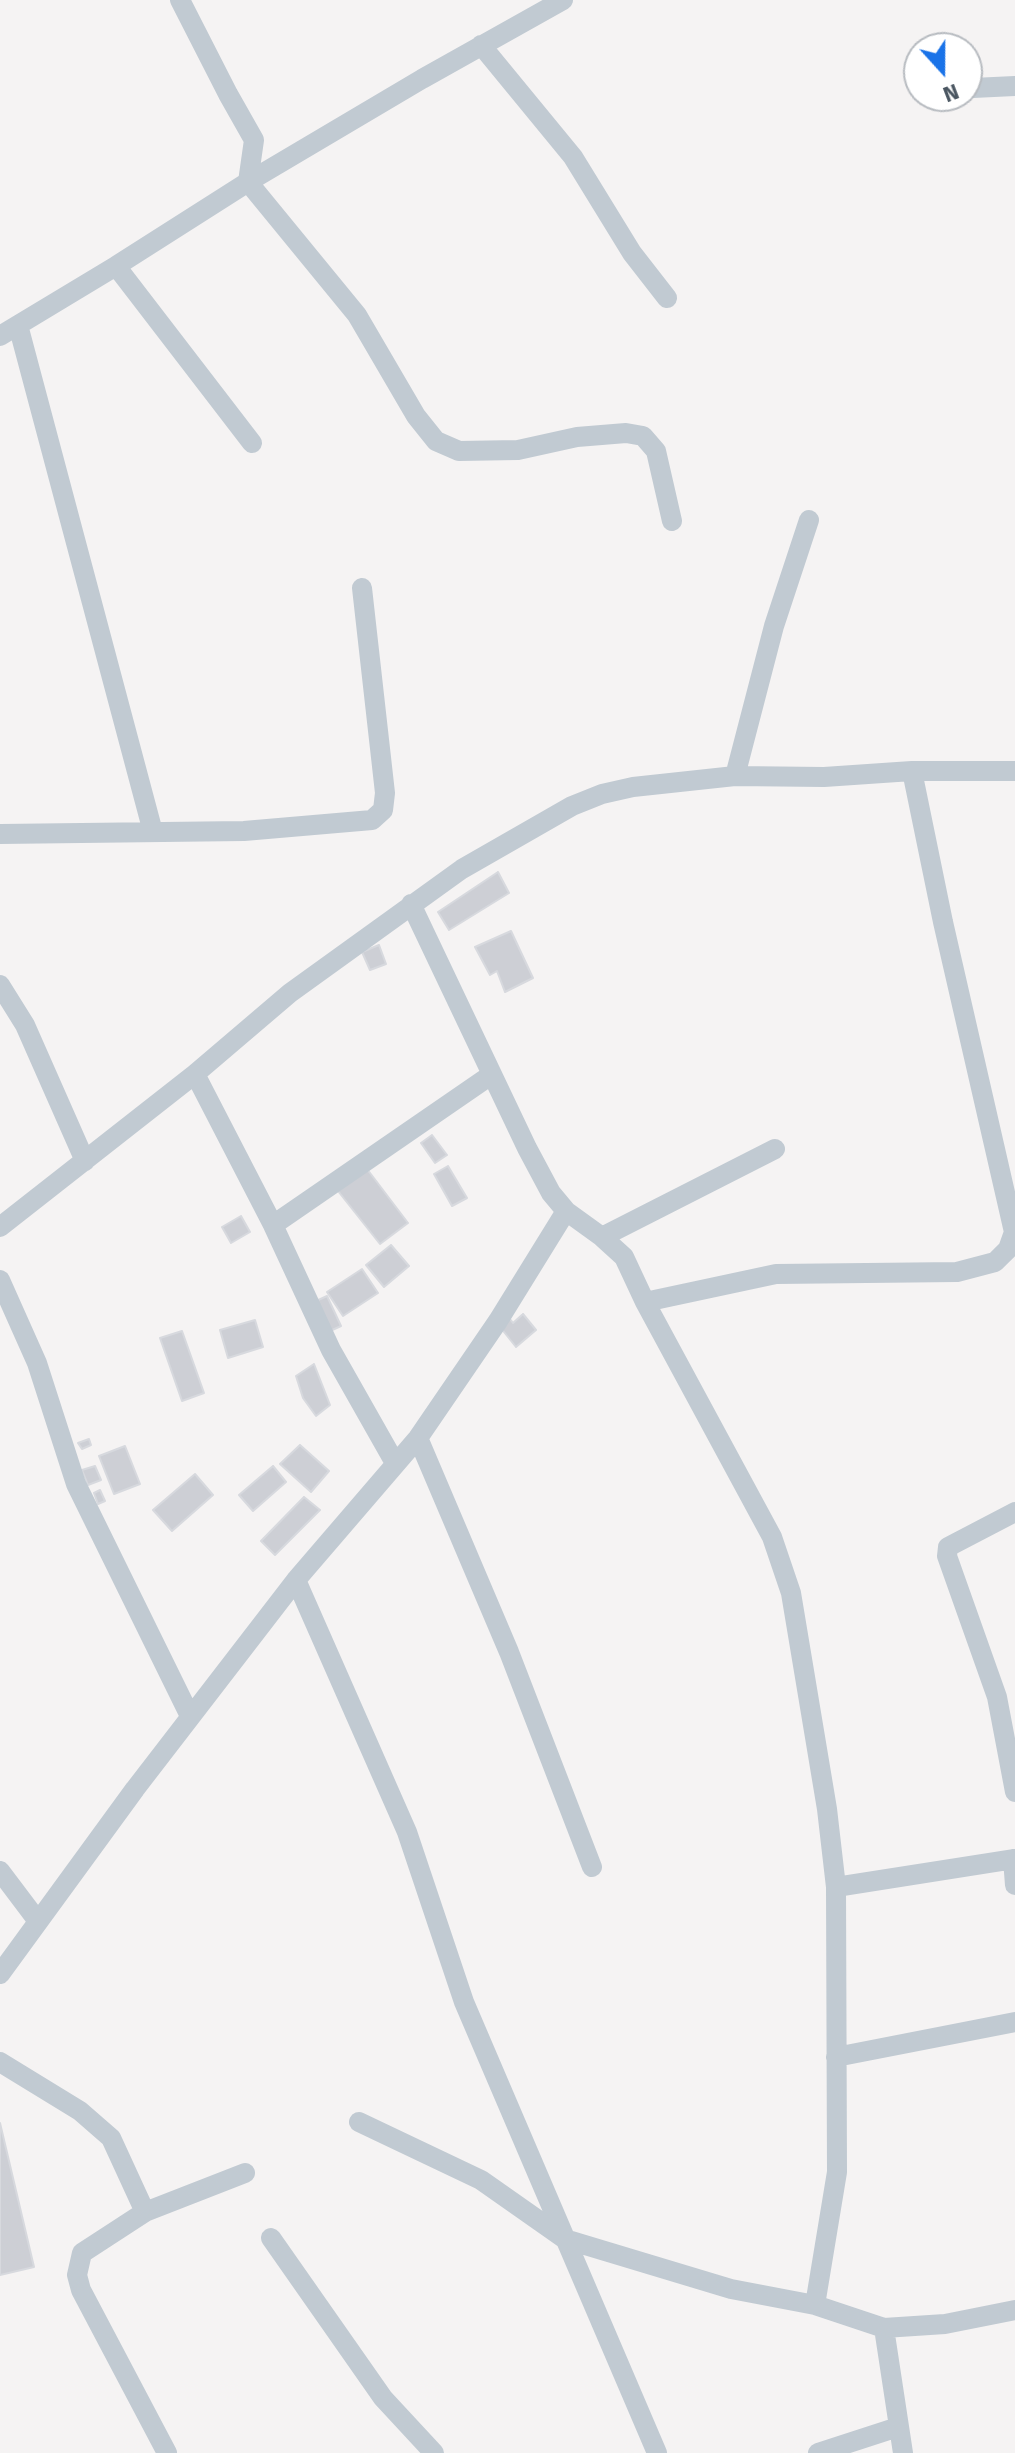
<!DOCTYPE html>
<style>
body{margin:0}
#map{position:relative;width:1015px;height:2453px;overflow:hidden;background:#f5f3f3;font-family:"Fira Sans",sans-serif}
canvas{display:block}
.north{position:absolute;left:903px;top:32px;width:80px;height:80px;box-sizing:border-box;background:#fff;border:2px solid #b7bbc0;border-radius:50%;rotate:159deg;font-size:22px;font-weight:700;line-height:32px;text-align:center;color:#4a5661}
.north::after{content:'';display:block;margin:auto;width:28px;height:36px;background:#1a73e8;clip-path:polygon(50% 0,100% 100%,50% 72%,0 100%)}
</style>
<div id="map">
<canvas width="1015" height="2453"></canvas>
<div class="north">N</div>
</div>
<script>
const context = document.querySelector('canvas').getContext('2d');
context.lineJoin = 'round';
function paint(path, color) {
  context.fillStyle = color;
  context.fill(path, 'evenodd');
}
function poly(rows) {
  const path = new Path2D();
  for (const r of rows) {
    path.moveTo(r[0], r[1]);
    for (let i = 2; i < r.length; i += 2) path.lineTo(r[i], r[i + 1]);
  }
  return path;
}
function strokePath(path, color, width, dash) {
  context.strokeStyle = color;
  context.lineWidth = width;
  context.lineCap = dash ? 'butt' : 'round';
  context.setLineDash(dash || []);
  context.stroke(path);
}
const building = poly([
 [498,872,509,893,449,930,438,912,498,872],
 [511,931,533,978,505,992,497,971,490,975,475,947,511,931],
 [379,945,386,964,370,970,362,952,379,945],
 [432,1135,447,1155,435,1163,421,1143,432,1135],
 [448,1166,467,1198,452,1206,434,1174,448,1166],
 [367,1169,408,1223,380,1244,338,1191,367,1169],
 [241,1216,250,1232,231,1243,222,1227,241,1216],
 [391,1245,409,1266,384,1287,366,1265,391,1245],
 [362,1269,378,1293,343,1316,327,1292,362,1269],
 [327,1296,341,1326,328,1332,314,1302,327,1296],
 [523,1314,536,1330,516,1347,500,1327,510,1319,513,1323,523,1314],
 [255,1320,263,1347,228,1358,220,1330,255,1320],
 [182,1331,204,1393,182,1401,160,1338,182,1331],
 [314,1364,330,1405,316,1416,303,1398,296,1376,314,1364],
 [89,1439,91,1445,82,1449,78,1443,89,1439],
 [300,1445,329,1471,311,1492,280,1464,300,1445],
 [125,1446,140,1484,114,1494,99,1456,125,1446],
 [95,1466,101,1480,88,1485,82,1470,95,1466],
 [273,1466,286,1482,253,1511,239,1495,273,1466],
 [195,1474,213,1495,172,1531,153,1510,195,1474],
 [100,1490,105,1501,98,1504,94,1493,100,1490],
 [304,1497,320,1510,275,1555,261,1541,304,1497],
 [0,2123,34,2267,0,2275,0,2123]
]);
paint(building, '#cdcfd5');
strokePath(building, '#d7d9de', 2);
strokePath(poly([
 [180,0,228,94,254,140,248,182,357,315,416,416,436,441,459,451,518,450,577,437,626,433,643,436,656,451,672,521],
 [481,45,573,157,632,253,667,298],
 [973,88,1015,86],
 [116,266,252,443],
 [18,325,153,832],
 [0,336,116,266,248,182,422,79,563,0],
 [735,776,774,626,809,520],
 [0,834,244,831,372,820,383,810,385,793,362,588],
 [411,904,527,1148,551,1193,566,1211,602,1237,624,1257,645,1302,772,1537,791,1593,827,1809,836,1887,837,2172,815,2305],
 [0,985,25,1025,85,1161],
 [195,1074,273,1225,331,1350,395,1463],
 [273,1225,491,1075],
 [0,1227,195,1074,290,993,462,869,572,806,602,794,633,787,735,776,824,777,912,771,1015,771],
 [602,1237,775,1149],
 [0,1280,37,1363,76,1484,190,1716],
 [645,1302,776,1274,957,1272,995,1262,1008,1249,1014,1232,943,922,912,771],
 [418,1438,509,1652,592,1867],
 [1015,1512,948,1547,947,1556,997,1697,1015,1792],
 [296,1580,407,1832,464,2002,657,2453],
 [1013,1859,1015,1885],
 [0,1871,37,1920],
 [836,1887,1015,1859],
 [0,1974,135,1789,296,1580,418,1438,498,1321,566,1211],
 [836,2057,1015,2022],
 [0,2062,80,2111,111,2138,145,2212],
 [359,2122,481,2180,565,2239,731,2289,815,2305,884,2328,945,2324,1015,2310],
 [271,2238,383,2398,434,2453],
 [884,2328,903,2453],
 [167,2453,81,2290,77,2275,82,2253,145,2212,245,2173],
 [818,2453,898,2427]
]), '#c1cad2', 20);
</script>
